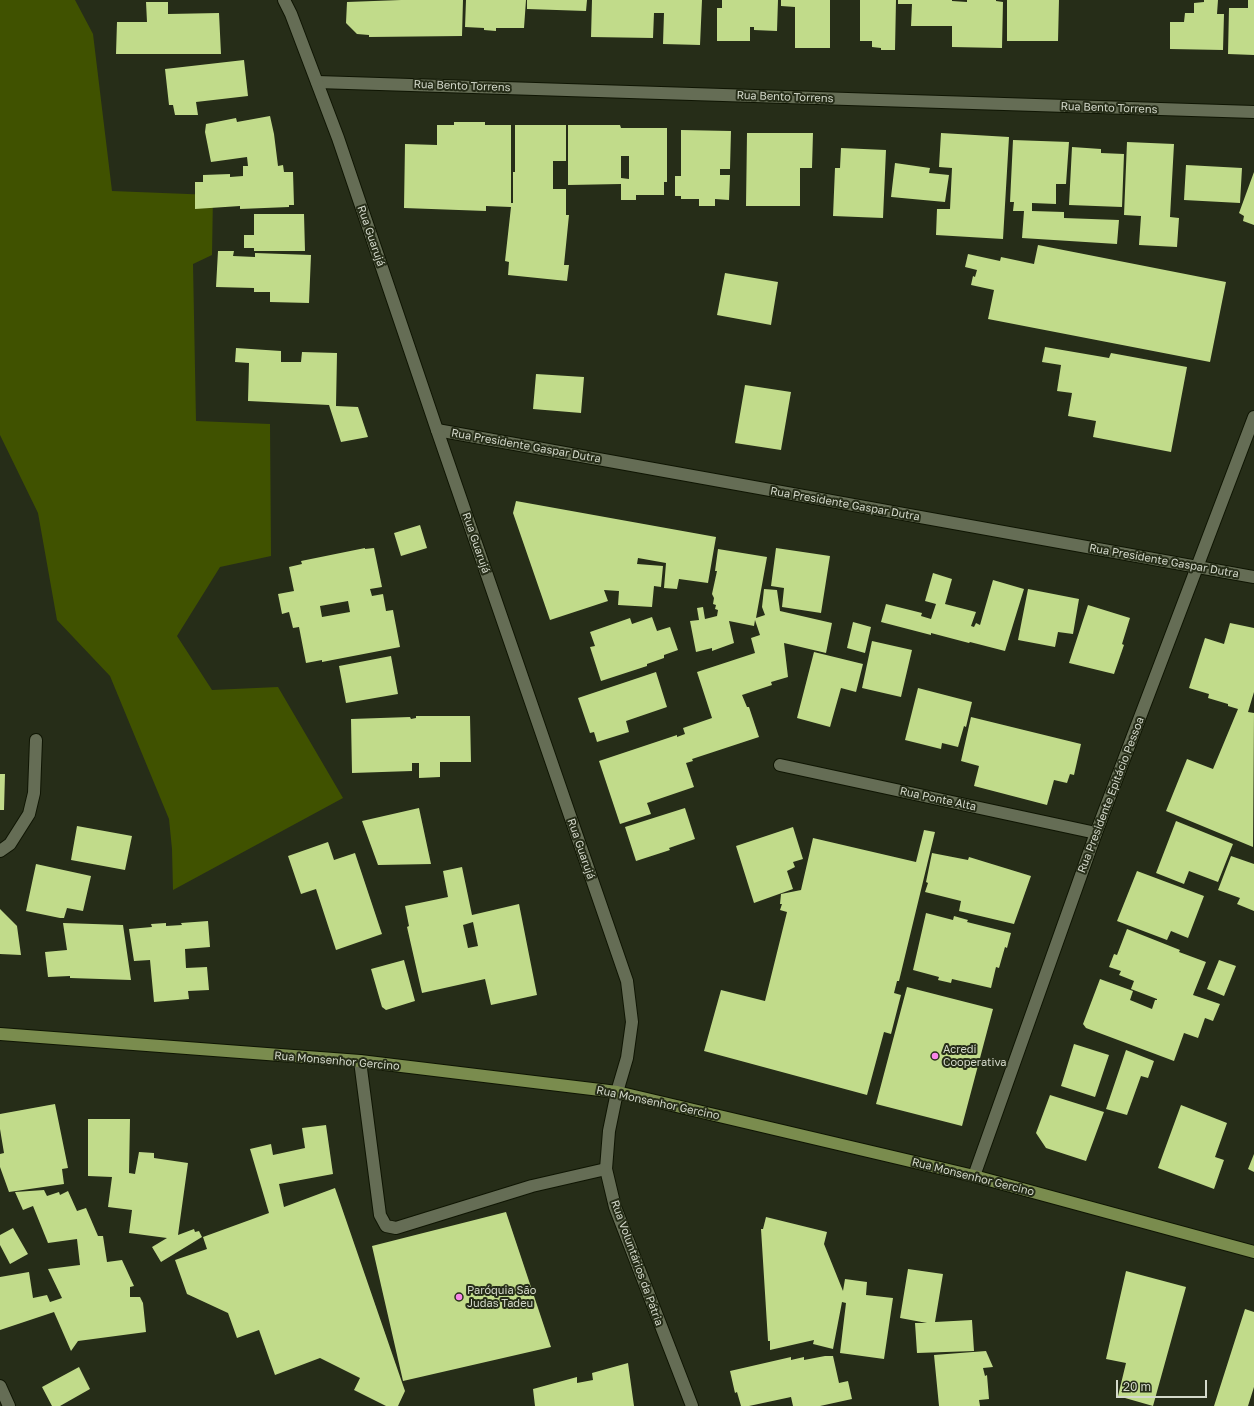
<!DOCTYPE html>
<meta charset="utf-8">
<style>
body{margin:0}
#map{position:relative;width:1254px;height:1406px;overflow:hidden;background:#262d18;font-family:"Golos Text",sans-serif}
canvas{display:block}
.scale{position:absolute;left:1116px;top:1380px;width:91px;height:18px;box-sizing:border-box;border:2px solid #d4d9cb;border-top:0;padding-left:5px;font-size:12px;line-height:14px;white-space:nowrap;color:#d4d9cb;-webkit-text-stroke:3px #262d18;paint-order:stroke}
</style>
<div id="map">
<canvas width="1254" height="1406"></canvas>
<div class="scale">20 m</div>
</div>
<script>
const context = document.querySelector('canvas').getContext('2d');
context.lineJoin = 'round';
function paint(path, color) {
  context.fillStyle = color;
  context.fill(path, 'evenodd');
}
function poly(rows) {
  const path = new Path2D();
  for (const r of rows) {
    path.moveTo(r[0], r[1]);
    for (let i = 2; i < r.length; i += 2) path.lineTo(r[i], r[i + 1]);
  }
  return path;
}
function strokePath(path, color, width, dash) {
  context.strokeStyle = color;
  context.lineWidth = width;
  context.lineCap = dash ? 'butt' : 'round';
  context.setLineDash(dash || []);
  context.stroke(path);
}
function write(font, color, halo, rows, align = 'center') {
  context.font = font + ' "Golos Text",sans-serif';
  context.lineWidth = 4;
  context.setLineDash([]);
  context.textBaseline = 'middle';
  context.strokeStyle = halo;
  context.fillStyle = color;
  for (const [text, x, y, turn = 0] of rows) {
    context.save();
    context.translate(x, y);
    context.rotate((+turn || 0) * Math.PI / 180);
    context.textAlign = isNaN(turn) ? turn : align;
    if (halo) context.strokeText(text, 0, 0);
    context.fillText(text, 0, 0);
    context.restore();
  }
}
paint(poly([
 [0,0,75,0,93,34,112,191,213,195,212,255,193,264,196,421,270,424,271,556,220,567,177,636,212,690,278,687,343,798,173,890,172,849,169,819,110,676,57,620,38,513,0,435]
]), '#405200');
paint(poly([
 [401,0,463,0,462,36,369,37,369,35,357,34,346,23,347,2],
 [466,0,526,0,524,28,496,28,496,31,484,30,484,28,465,27],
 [527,0,587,0,586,11,527,9],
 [592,0,702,0,700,45,663,44,664,13,654,13,653,38,591,37],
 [722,0,778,0,777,31,754,30,754,27,750,27,750,41,717,41,717,8,722,8],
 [781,0,830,0,830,48,795,48,795,7,781,6],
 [860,0,896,0,895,50,881,50,881,48,872,47,872,41,860,41],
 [898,0,952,0,952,1,967,2,967,0,996,0,996,1,1003,2,1002,48,952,47,952,26,911,26,912,4,898,4],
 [1007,0,1059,0,1058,41,1007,41],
 [1204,0,1218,0,1217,14,1224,14,1223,50,1170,49,1170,22,1184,22,1185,13,1194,13,1194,3,1204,2],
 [1248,0,1254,0,1254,55,1228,54,1229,8,1248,8],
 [146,2,168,2,168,14,219,13,221,54,116,54,117,22,147,22],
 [244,60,248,96,196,102,198,115,175,115,173,105,169,105,165,69],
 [270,116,274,134,278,166,283,165,284,172,293,172,294,205,289,205,289,207,240,209,240,206,195,209,195,182,203,182,203,175,230,174,230,177,243,176,243,166,248,166,247,157,211,162,205,132,206,124,236,118,237,122],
 [454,122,485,122,485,125,511,125,511,203,513,203,513,172,515,172,515,125,566,125,566,161,553,161,553,189,566,189,566,215,569,215,564,265,569,265,567,281,508,275,509,262,505,261,511,207,486,206,486,211,404,208,405,144,437,145,437,125,454,125],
 [568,125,620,125,621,128,667,128,667,182,664,182,664,195,636,195,636,200,621,200,621,184,568,185],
 [621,156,629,156,629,179,621,178],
 [681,130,731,131,730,169,720,169,720,175,730,175,729,200,715,199,715,206,699,206,699,199,681,199,681,196,675,196,675,176,681,176],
 [747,133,813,133,812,168,800,168,800,206,746,206],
 [941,133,1009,137,1003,239,936,235,937,209,950,209,952,168,939,167],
 [1013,140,1069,142,1066,184,1056,184,1056,204,1032,203,1032,211,1064,212,1064,218,1119,220,1117,244,1022,238,1024,211,1013,211,1014,202,1010,202],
 [1127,142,1174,144,1170,217,1179,218,1177,247,1139,245,1141,216,1124,215],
 [1072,147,1101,149,1101,153,1124,154,1122,207,1069,205],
 [841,148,886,150,883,218,833,216,835,168,840,168],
 [895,163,930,168,929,173,949,175,945,202,891,197],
 [1186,165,1242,168,1240,203,1184,200],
 [1254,172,1254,225,1243,221,1244,216,1239,213],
 [254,214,304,214,305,251,254,251,254,248,244,248,244,235,254,235],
 [1038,245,1226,282,1210,362,988,319,994,290,971,285,973,276,975,277,977,270,965,267,968,254,1000,261,1001,257,1034,264],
 [218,251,234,251,233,256,255,257,255,253,311,255,309,303,270,302,270,292,254,292,254,288,216,287],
 [725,273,778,282,771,325,717,315],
 [1045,347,1109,358,1111,353,1187,367,1171,452,1093,437,1096,421,1068,416,1072,393,1057,391,1061,365,1042,362],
 [236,348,281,351,281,362,301,362,302,352,337,353,336,406,358,407,368,437,341,442,329,405,248,401,249,363,235,362],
 [536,374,584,377,581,413,533,409],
 [745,385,791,392,781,450,735,443],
 [516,501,716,537,708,583,679,579,677,589,664,588,666,563,638,558,637,564,663,566,661,587,654,586,652,607,618,605,619,591,604,590,608,601,550,620,513,513],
 [420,525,427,548,401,556,394,533],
 [365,548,365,549,374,548,382,587,370,589,372,596,383,594,386,611,393,610,400,647,322,662,322,660,306,663,299,627,293,628,289,612,282,614,278,594,294,591,289,567,302,564,301,561],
 [348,601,350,612,322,617,320,606],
 [776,548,830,556,821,613,782,607,784,588,771,586],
 [718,549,767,557,756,618,765,615,762,607,764,589,777,590,780,611,832,623,826,653,784,643,788,677,771,682,772,685,742,695,747,707,749,707,759,737,692,759,693,761,686,763,694,787,647,803,651,814,620,824,599,761,677,735,677,737,685,734,683,728,712,718,697,672,755,653,751,638,760,635,755,620,754,626,729,621,734,643,712,651,712,648,696,652,690,621,699,620,697,608,703,607,705,619,717,616,718,610,715,609,716,605,713,604,714,598,712,594,717,571,715,571],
 [933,573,952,579,945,604,976,612,971,626,974,627,976,623,980,625,993,580,1024,589,1005,651,970,642,969,643,931,633,931,635,881,622,886,604,922,613,921,616,931,619,936,604,925,601],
 [1028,589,1079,599,1073,634,1058,632,1055,647,1018,640],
 [1088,605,1130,618,1122,644,1124,645,1114,674,1069,663],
 [652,617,657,631,670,627,678,650,664,655,664,658,647,664,647,666,601,681,590,647,595,646,590,632,630,618,632,624],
 [853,622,871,627,865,653,847,648],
 [1230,623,1254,628,1254,692,1248,712,1254,713,1253,847,1166,811,1187,759,1213,769,1238,709,1228,706,1228,704,1208,698,1209,694,1189,688,1205,638,1224,644],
 [872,641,912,650,901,697,862,688],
 [814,652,863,664,856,692,841,688,830,727,797,718],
 [391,656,398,694,346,703,339,666],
 [656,672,667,707,626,721,629,732,597,742,594,732,590,733,578,698],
 [918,688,972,702,966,727,964,726,958,747,942,743,941,749,905,740],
 [416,716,470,716,471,762,440,762,440,777,419,778,419,763,412,763,412,771,352,773,351,719,410,717,411,719,416,718],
 [971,717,1081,744,1074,775,1070,774,1067,783,1054,780,1047,805,974,786,979,766,961,761],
 [0,774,5,774,4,810,0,810],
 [419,808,431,864,378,865,362,821],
 [685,808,695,839,669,848,670,850,636,861,625,827],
 [1176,821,1233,844,1218,882,1189,871,1184,884,1156,873],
 [77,826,132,836,125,870,71,860],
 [793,827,803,859,793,862,795,867,787,871,793,889,754,903,736,846],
 [924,830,935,832,899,981,897,981,894,993,901,995,891,1034,884,1032,867,1095,704,1051,721,990,765,1001,787,912,780,910,782,904,780,904,781,894,801,890,813,838,916,862],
 [328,842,334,860,355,853,382,934,336,950,316,889,301,894,288,856],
 [932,853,968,860,969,857,1031,876,1014,924,959,911,961,901,925,892,928,883,926,882],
 [1231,856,1254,864,1254,911,1237,904,1240,898,1218,890],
 [36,864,91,876,83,911,67,908,64,918,60,918,26,911],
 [462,867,472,915,519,904,537,995,491,1005,485,979,422,993,407,927,409,926,405,906,448,897,443,871],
 [473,922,478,946,468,948,463,925],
 [1137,871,1204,896,1188,938,1171,931,1167,940,1117,921],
 [0,909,17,926,21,955,0,954],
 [926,913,953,920,954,916,968,920,967,922,1011,933,1007,948,1005,947,999,968,996,967,991,988,952,979,951,983,938,980,939,977,913,970],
 [208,921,210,947,185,949,186,968,207,967,209,990,188,991,189,999,154,1002,150,960,134,961,129,929,152,927,151,924,166,923,166,926,182,925,181,923],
 [63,923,123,925,131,980,70,978,70,976,48,977,45,952,67,950],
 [1127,929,1180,950,1179,952,1206,962,1193,995,1220,1004,1213,1021,1205,1018,1198,1038,1184,1033,1174,1061,1086,1028,1083,1024,1100,979,1133,991,1130,1000,1152,1009,1155,1000,1157,1000,1157,999,1131,989,1134,981,1119,975,1121,971,1109,967,1114,954,1117,955],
 [404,960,415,1001,386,1010,382,1007,371,969],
 [1219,960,1236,966,1224,996,1207,989],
 [907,987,993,1009,962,1126,876,1104],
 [1074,1044,1109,1055,1095,1097,1061,1086],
 [1126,1050,1154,1061,1148,1078,1141,1076,1127,1115,1106,1109],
 [1050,1095,1104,1112,1086,1161,1046,1148,1036,1133],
 [55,1104,68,1168,62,1169,64,1184,9,1192,0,1167,0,1154,4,1153,0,1129,0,1114],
 [1181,1105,1227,1123,1215,1157,1224,1160,1214,1189,1158,1168],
 [88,1119,130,1119,129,1173,135,1174,139,1152,154,1153,154,1158,188,1163,178,1235,194,1229,195,1232,199,1231,202,1237,161,1262,152,1247,167,1238,129,1233,132,1210,108,1207,112,1177,88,1176],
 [326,1125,333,1174,279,1184,284,1207,335,1188,405,1391,398,1406,386,1406,354,1390,360,1378,320,1358,275,1375,259,1330,237,1338,228,1313,187,1294,175,1260,207,1249,203,1237,269,1213,250,1149,271,1144,273,1155,305,1148,302,1128],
 [1254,1154,1254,1172,1248,1169],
 [44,1190,47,1196,59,1192,60,1195,68,1191,77,1211,86,1208,98,1236,103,1236,107,1262,122,1260,134,1286,130,1287,130,1297,140,1297,143,1303,146,1332,78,1341,71,1351,54,1312,0,1330,0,1277,29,1272,33,1298,47,1295,50,1302,62,1298,48,1269,80,1265,77,1239,48,1243,33,1206,23,1210,15,1192],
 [506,1212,551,1347,403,1381,372,1246],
 [766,1217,827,1232,824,1244,843,1291,845,1279,867,1282,866,1295,893,1298,884,1359,840,1353,846,1303,842,1302,833,1349,813,1344,814,1340,770,1350,770,1341,768,1341,761,1229,763,1229],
 [13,1228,28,1254,10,1264,0,1245,0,1235],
 [908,1269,943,1274,935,1322,972,1320,974,1351,917,1353,915,1323,927,1323,900,1318],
 [1126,1271,1186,1287,1153,1406,1118,1396,1126,1363,1106,1359],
 [1245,1309,1254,1312,1254,1387,1248,1406,1214,1406],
 [986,1351,993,1367,983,1368,985,1376,987,1375,989,1399,979,1400,980,1406,939,1406,934,1355],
 [825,1356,833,1356,839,1383,848,1381,852,1399,820,1406,793,1406,791,1397,749,1406,741,1406,737,1392,735,1393,730,1371,791,1357,791,1360,804,1357,804,1360],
 [628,1363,634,1406,535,1406,533,1389,577,1377,577,1383,593,1380,592,1373],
 [79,1367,90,1389,60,1406,52,1406,42,1387]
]), '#c1db8a');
const lane = poly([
 [360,1061,380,1215,386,1226,396,1228,532,1186,606,1169]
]);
const street = poly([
 [317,82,1254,112],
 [437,430,1254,577],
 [780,765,1096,833],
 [0,851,10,844,29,814,34,793,36,740],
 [0,1386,9,1406]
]);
const secondary = poly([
 [284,0,291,14,338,138,437,430,627,981,632,1022,627,1058,617,1092,609,1131,606,1169,615,1207,692,1406],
 [974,1176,1096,833,1254,417]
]);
const primary = poly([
 [0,1034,360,1061,617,1092,974,1176,1254,1252]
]);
strokePath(lane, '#0f1503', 14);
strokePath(street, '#0f1503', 14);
strokePath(secondary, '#0f1503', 14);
strokePath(primary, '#0f1503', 14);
strokePath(lane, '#656d55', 12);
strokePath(street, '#656d55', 12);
strokePath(secondary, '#656d55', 12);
strokePath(primary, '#7a8c4e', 12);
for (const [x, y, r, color] of [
 [935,1056,4,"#f987e8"],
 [459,1297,4,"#f987e8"]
]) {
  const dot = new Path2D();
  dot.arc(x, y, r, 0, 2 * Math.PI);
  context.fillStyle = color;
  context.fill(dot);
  strokePath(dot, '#262d18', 1.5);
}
write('11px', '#d4d9cb', '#262d18', [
 ["Rua Bento Torrens",462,86,2],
 ["Rua Bento Torrens",785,97,2],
 ["Rua Bento Torrens",1109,108,2],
 ["Rua Guarujá",371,236,71],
 ["Rua Presidente Gaspar Dutra",526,446,10],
 ["Rua Presidente Gaspar Dutra",845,504,10],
 ["Rua Guarujá",476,543,71],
 ["Rua Presidente Gaspar Dutra",1164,561,10],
 ["Rua Presidente Epitácio Pessoa",1111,795,-69],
 ["Rua Ponte Alta",938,799,12],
 ["Rua Guarujá",581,849,71],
 ["Rua Monsenhor Gercino",337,1061,5],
 ["Rua Monsenhor Gercino",658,1103,12],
 ["Rua Monsenhor Gercino",973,1177,14],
 ["Rua Voluntários da Pátria",637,1263,70]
]);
write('11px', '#d4d9cb', '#262d18', [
 ["Acredi",943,1050],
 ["Cooperativa",943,1063],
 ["Paróquia São",467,1291],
 ["Judas Tadeu",467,1304]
], 'left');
</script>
